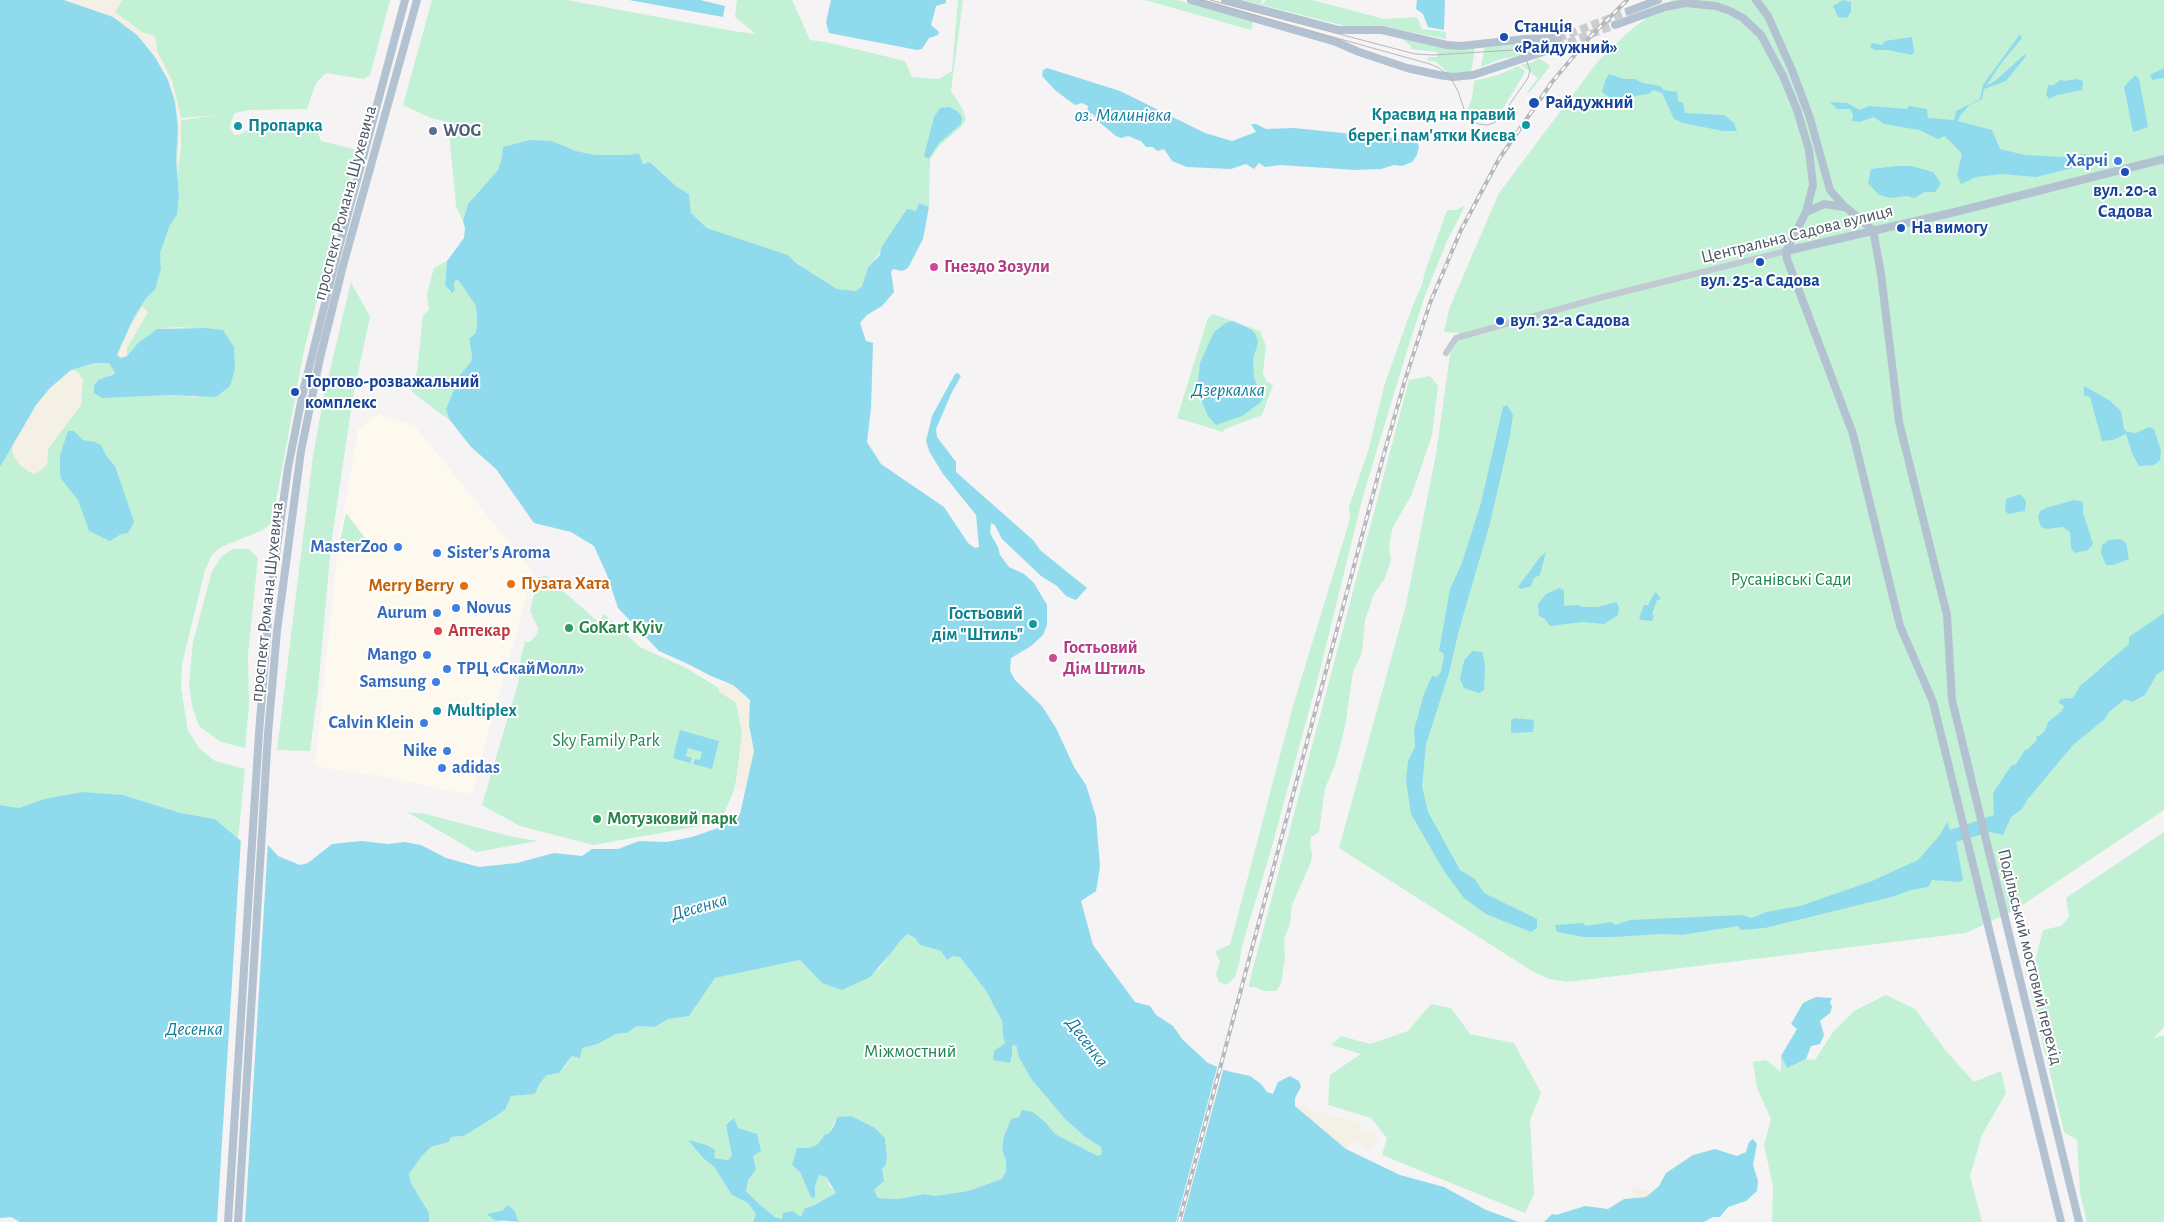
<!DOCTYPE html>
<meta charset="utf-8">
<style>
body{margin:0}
canvas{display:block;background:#f5f3f3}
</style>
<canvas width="2164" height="1222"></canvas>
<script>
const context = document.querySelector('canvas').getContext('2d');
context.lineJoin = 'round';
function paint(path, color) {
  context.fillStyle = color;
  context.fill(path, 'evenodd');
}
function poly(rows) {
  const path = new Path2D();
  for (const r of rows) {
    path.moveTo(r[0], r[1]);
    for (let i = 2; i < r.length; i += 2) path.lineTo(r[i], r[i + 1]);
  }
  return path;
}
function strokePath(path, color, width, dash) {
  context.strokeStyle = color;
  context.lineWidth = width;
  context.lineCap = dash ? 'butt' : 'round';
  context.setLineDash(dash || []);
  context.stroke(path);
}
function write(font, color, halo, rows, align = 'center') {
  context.font = font + ' "Alegreya Sans",sans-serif';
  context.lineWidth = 4;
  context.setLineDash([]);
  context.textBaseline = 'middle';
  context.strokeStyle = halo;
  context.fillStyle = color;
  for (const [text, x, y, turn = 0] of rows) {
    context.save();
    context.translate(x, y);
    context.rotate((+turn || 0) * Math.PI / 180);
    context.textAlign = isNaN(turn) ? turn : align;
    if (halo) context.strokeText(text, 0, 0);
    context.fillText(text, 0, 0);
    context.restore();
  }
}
paint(poly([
 [379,414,415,426,533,572,472,792,466,794,379,776,318,767,315,764,339,541,358,429]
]), '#fdf9ef');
paint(poly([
 [122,0,390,0,370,75,364,79,326,73,316,83,307,109,249,110,235,113,231,121,230,128,234,135,239,135,245,131,255,128,316,129,321,141,357,150,304,350,272,522,263,530,221,547,212,555,205,570,182,664,181,688,188,731,200,749,215,761,245,769,238,839,215,819,181,813,123,795,44,799,19,808,0,805,0,467,29,415,71,370,95,363,109,363,115,372,107,378,167,395,198,397,223,331,180,327,157,329,138,343,127,356,121,358,134,317,147,297,155,290,161,269,160,253,170,225,177,215,179,196,176,159,177,121,215,115,181,118,172,81,157,51,155,36,143,33,114,12],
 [432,0,567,0,733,31,756,34,735,17,737,0,792,0,810,40,826,42,905,61,912,77,939,79,952,71,958,0,963,0,951,91,962,108,966,119,962,126,940,145,930,159,929,207,919,203,916,211,868,267,862,286,856,291,837,289,796,263,788,255,707,228,691,213,689,194,677,187,651,162,643,164,639,153,629,155,595,155,576,151,552,141,502,157,498,170,468,204,463,221,456,206,448,122,431,118,403,105],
 [1145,0,1177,0,1253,21,1251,30],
 [1243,0,1262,0,1261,3,1263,4,1266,0,1312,0,1384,19,1417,17,1422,29,1446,32,1446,39,1383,26,1345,26],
 [1672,0,2164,0,2164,810,2015,910,1966,933,1567,982,1549,979,1532,971,1339,848,1406,605,1436,454,1450,354,1456,342,1460,340,1459,333,1444,332,1449,309,1499,193,1599,60,1633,28],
 [1398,36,1475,47,1471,73,1449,74,1436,62,1427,60,1429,57,1437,57,1437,52,1411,49,1411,46],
 [1558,40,1559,42,1545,46,1546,50,1528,56,1526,53,1530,45,1525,43,1519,56,1501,59,1481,67,1485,45],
 [1539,58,1550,66,1529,93,1527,92,1538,78,1521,65,1531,63],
 [1518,66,1525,71,1524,74,1497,118,1485,121,1478,121,1472,117,1467,110,1472,98,1474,81,1498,75],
 [1465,206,1447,241,1424,298,1407,351,1363,496,1318,678,1270,853,1242,946,1239,964,1235,977,1226,985,1218,981,1216,973,1220,962,1215,951,1230,945,1293,706,1350,519,1349,507,1369,448,1385,383,1413,305,1422,285,1425,272,1447,210,1456,210],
 [447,261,445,285,450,292,455,290,454,283,456,280,459,281,476,306,477,321,476,333,470,345,472,356,471,362,460,376,446,409,449,419,442,415,411,391,417,371,423,315,429,310,427,294,434,268],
 [351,282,370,317,353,396,331,545,318,689,310,751,277,750,313,456,324,395],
 [1213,314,1260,331,1266,346,1263,373,1266,381,1273,385,1262,415,1225,429,1223,432,1177,418,1208,318],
 [1430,376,1438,386,1432,435,1412,494,1393,527,1389,545,1391,560,1385,578,1374,594,1365,620,1362,652,1353,672,1345,727,1335,765,1325,788,1319,832,1311,837,1310,844,1312,854,1311,862,1292,905,1290,924,1284,939,1285,958,1281,984,1276,991,1263,991,1255,987,1249,987,1250,980,1409,380],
 [346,513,375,551,340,541],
 [233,549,249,549,258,558,248,654,249,705,245,748,221,742,199,726,192,706,189,683,193,642,212,571,222,556],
 [545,575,596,620,598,625,604,614,640,647,686,668,740,701,743,746,734,790,723,816,700,826,593,845,520,826,482,805,519,680,521,657,525,642,530,642,537,634,538,628,530,611,538,577,541,578],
 [407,812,426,814,513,837,538,841,476,852],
 [2164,832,2164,1027,2154,1038,2164,1035,2164,1222,2087,1222,2080,1193,2077,1140,2064,1132,2030,990,2035,961,2043,930,2061,926,2069,917,2066,898],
 [908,934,915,938,920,945,960,957,986,991,1002,1021,1003,1035,1006,1043,1000,1046,994,1060,1010,1063,1012,1056,1012,1045,1016,1045,1019,1058,1032,1080,1065,1119,1084,1136,1101,1147,1103,1154,1098,1156,1055,1134,1046,1123,1019,1117,1011,1120,1004,1136,1002,1150,1006,1160,1006,1171,1002,1179,968,1191,935,1196,925,1194,898,1199,878,1198,874,1190,884,1181,882,1169,886,1165,887,1155,885,1138,875,1128,851,1116,837,1117,829,1133,823,1135,818,1144,794,1159,792,1165,800,1172,812,1197,815,1198,815,1186,819,1175,826,1177,829,1185,836,1193,831,1198,817,1203,801,1217,782,1219,775,1217,759,1205,746,1191,748,1180,756,1170,734,1118,726,1125,732,1156,728,1160,714,1158,707,1145,689,1141,703,1158,714,1167,732,1195,748,1203,756,1214,753,1222,521,1222,518,1221,515,1211,508,1205,502,1211,496,1214,502,1222,429,1222,429,1213,411,1183,409,1174,422,1156,431,1147,449,1142,451,1137,464,1136,493,1118,505,1110,511,1096,535,1094,540,1083,547,1075,565,1067,572,1056,582,1048,598,1044,616,1034,627,1033,637,1026,655,1027,668,1019,689,1016,715,978,800,960,822,983,842,990,879,969,901,940],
 [1886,995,1915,1009,1946,1051,1974,1082,2001,1071,2006,1093,1982,1135,1970,1176,1982,1222,1772,1222,1773,1187,1764,1145,1771,1119,1757,1088,1753,1062,1766,1060,1781,1072,1781,1056,1787,1068,1806,1059,1815,1060,1833,1032,1854,1011],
 [1431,1004,1451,1008,1470,1034,1514,1043,1541,1093,1530,1120,1534,1194,1525,1213,1382,1155,1387,1138,1371,1118,1328,1105,1330,1075,1361,1054,1331,1045,1341,1036,1370,1044,1408,1031]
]), '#c3f1d5');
paint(poly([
 [72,0,122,0,115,12,143,33,155,36,157,51,172,81,181,118,181,148,177,178,178,128,175,102,168,80,155,57,137,35,71,2],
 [142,306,148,312,127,348,127,356,121,358,116,355,118,350],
 [71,370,77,371,83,379,81,405,48,449,47,465,35,474,29,472,19,464,13,454,12,446,36,405,50,388],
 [723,682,733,685,750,701,749,725,754,751,746,792,735,789,742,734,736,703,718,691],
 [1295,1105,1307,1106,1310,1111,1323,1112,1335,1117,1359,1122,1362,1132,1373,1134,1379,1141,1367,1152,1361,1145,1351,1140,1346,1149],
 [1634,1185,1642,1191,1646,1190,1652,1194,1646,1197,1630,1199,1634,1194,1630,1186]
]), '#f5f0e5');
paint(poly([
 [0,0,64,0,113,17,137,35,155,57,168,80,175,102,178,128,176,159,179,196,177,215,170,225,160,253,161,269,155,290,147,297,134,317,117,355,121,358,127,356,138,343,157,329,204,328,223,330,234,347,235,369,230,386,216,397,167,395,102,398,94,393,94,386,98,380,112,375,115,373,109,363,95,363,71,370,50,388,36,405,0,467],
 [629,0,700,0,725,6,723,17],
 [831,0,946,0,946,3,936,6,931,25,939,32,938,35,929,38,922,49,917,50,829,33,826,22],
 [1417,0,1445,0,1444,30,1428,27,1423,14,1416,9],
 [1843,0,1851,2,1851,12,1847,18,1838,17,1833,6],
 [2020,34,2022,38,2002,62,1986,86,1995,81,2025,54,2026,56,2006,81,1984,89,1982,99,1969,105,1960,116,1958,121,1992,130,2000,149,2025,155,2060,157,2086,154,2085,165,2036,177,2003,174,1976,177,1961,184,1957,175,1962,154,1945,136,1938,139,1919,130,1884,124,1874,117,1860,122,1852,121,1853,115,1850,109,1837,109,1830,102,1847,103,1860,110,1869,106,1907,109,1909,106,1927,109,1928,118,1954,120,1956,111,1980,99,1983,85],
 [1912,37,1914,52,1912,55,1888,50,1875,50,1870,47,1872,43,1882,45,1885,41],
 [1047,68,1120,91,1205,133,1232,141,1256,132,1251,124,1256,124,1266,129,1294,128,1411,140,1416,141,1419,146,1417,155,1412,162,1402,166,1394,165,1381,169,1356,170,1280,165,1265,167,1259,163,1254,169,1246,164,1231,169,1187,167,1172,161,1164,149,1157,151,1153,147,1146,147,1141,141,1128,136,1121,138,1116,136,1099,122,1092,113,1087,116,1088,106,1082,103,1075,105,1056,91,1042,76,1043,70],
 [2164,68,2164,78,2152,80,2150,75],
 [1609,74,1624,79,1635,79,1643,83,1660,86,1664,90,1677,92,1678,101,1683,103,1685,113,1724,115,1734,123,1737,131,1723,131,1683,123,1674,119,1662,93,1654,90,1648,94,1623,98,1610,98,1602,92,1605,81],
 [2135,75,2139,79,2148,127,2133,132,2124,87],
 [2077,79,2083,81,2082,90,2057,95,2049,99,2046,95,2048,85,2054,85,2060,80,2065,81],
 [949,107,957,111,962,117,961,124,939,143,929,158,926,158,924,156,934,117,940,108],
 [530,140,552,141,576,151,595,155,629,155,639,153,643,164,650,162,677,187,689,194,691,213,707,228,788,255,796,263,837,289,856,291,862,286,868,267,880,255,881,248,907,209,916,211,919,203,929,207,923,239,908,268,902,271,893,269,891,272,894,292,882,306,867,315,860,323,866,341,873,343,871,408,867,442,881,464,944,507,968,543,975,548,979,547,976,515,943,474,929,451,926,441,932,416,955,374,958,373,961,376,951,394,936,429,937,437,956,462,956,472,1034,541,1040,550,1087,588,1076,600,1066,596,1057,586,1041,576,1002,539,995,525,991,523,990,533,998,547,1000,555,1009,567,1024,574,1034,583,1047,605,1047,625,1043,635,1031,646,1011,658,1010,671,1015,680,1042,706,1056,728,1074,767,1086,785,1096,817,1100,867,1096,891,1081,901,1093,945,1135,1002,1150,1006,1156,1015,1173,1026,1183,1040,1208,1063,1227,1071,1250,1076,1261,1084,1267,1092,1273,1094,1278,1082,1290,1076,1299,1081,1301,1087,1295,1098,1295,1106,1346,1149,1400,1175,1444,1187,1486,1210,1519,1222,753,1222,756,1214,748,1203,732,1195,714,1167,703,1158,688,1140,707,1145,715,1150,714,1158,728,1160,732,1156,726,1125,734,1118,738,1128,757,1134,761,1151,753,1156,756,1170,748,1180,746,1191,760,1205,775,1217,782,1219,783,1213,792,1211,801,1217,805,1208,811,1207,836,1193,826,1177,819,1175,815,1186,815,1198,811,1197,800,1172,792,1165,797,1148,810,1148,818,1144,824,1135,829,1133,834,1126,837,1117,851,1116,875,1128,885,1138,887,1155,886,1165,882,1169,884,1181,874,1190,878,1198,898,1199,925,1194,935,1196,968,1191,1002,1179,1006,1171,1006,1160,1002,1150,1004,1136,1011,1119,1019,1117,1022,1110,1033,1112,1046,1123,1055,1134,1098,1156,1102,1154,1101,1147,1084,1136,1065,1119,1032,1080,1019,1058,1016,1045,1012,1046,1012,1056,1010,1063,993,1060,994,1051,1005,1043,1003,1035,1002,1021,986,991,960,957,953,956,947,960,941,951,920,945,915,938,908,934,901,940,892,952,870,977,842,990,822,983,800,960,715,978,689,1016,668,1019,655,1027,637,1026,627,1033,616,1034,598,1044,582,1048,580,1058,572,1056,559,1073,547,1075,540,1083,535,1094,511,1096,505,1110,493,1118,464,1136,451,1137,449,1142,431,1147,422,1156,409,1174,411,1183,429,1213,429,1222,20,1222,11,1217,0,1218,0,805,19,808,44,799,83,792,123,795,181,813,215,819,241,841,267,844,278,856,300,865,308,863,332,844,361,841,388,844,404,842,421,845,446,858,479,867,517,863,554,853,582,856,592,849,618,849,639,841,667,842,692,837,718,828,740,814,754,751,749,725,750,700,733,685,711,676,688,664,659,651,618,608,607,575,594,546,571,532,534,523,496,469,471,447,449,419,446,409,460,375,471,362,472,356,469,339,476,333,477,321,476,306,459,281,456,280,454,283,455,290,452,293,445,285,447,261,464,238,465,228,463,221,468,204,498,170,502,157,503,147],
 [1897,166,1911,166,1933,172,1941,184,1935,192,1925,192,1914,198,1907,196,1890,198,1879,195,1868,183,1871,169],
 [1233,321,1252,330,1256,335,1258,342,1253,360,1254,378,1263,398,1261,402,1242,416,1216,425,1208,416,1197,390,1200,363,1214,332,1226,323],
 [2084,386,2109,400,2121,411,2124,429,2127,432,2136,433,2149,427,2154,429,2161,451,2160,460,2154,465,2139,466,2132,453,2126,434,2113,440,2102,441,2090,397,2084,395],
 [1507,405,1513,415,1510,436,1490,523,1459,630,1449,673,1426,744,1422,786,1428,812,1460,870,1475,879,1484,893,1537,919,1537,928,1531,932,1486,914,1464,898,1444,871,1411,814,1406,781,1408,761,1415,747,1414,730,1424,694,1432,676,1437,677,1441,672,1444,656,1443,653,1439,651,1450,589,1462,563,1481,503,1503,407],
 [68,431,74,431,83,440,95,442,101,445,107,457,115,466,134,522,128,533,121,534,110,541,89,531,78,500,61,479,60,474,60,455],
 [2020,494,2026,501,2025,511,2008,514,2005,510,2006,499],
 [2074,500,2083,502,2083,513,2093,544,2088,550,2075,553,2071,548,2070,532,2063,527,2047,529,2041,527,2038,517,2040,511,2046,508],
 [2121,539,2126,543,2129,559,2113,565,2106,565,2101,553,2102,545,2109,540],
 [1546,552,1540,575,1534,578,1531,586,1521,589,1518,587,1540,557],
 [1559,588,1564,590,1564,606,1578,605,1583,607,1598,607,1616,602,1619,607,1618,615,1604,624,1583,622,1550,626,1545,619,1539,616,1538,604,1546,594],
 [1656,592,1661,599,1657,600,1652,614,1654,616,1652,621,1641,620,1639,619,1644,605,1648,605,1653,595],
 [2164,613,2164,670,2157,674,2145,695,2132,702,2125,699,2109,712,2105,719,2073,745,2027,800,2022,809,2011,817,2003,835,1990,832,1956,842,1963,880,1960,882,1932,880,1928,887,1911,890,1895,896,1765,928,1741,930,1738,926,1682,935,1662,934,1613,937,1584,937,1557,932,1555,925,1583,923,1586,926,1611,922,1615,925,1630,920,1742,915,1752,918,1766,912,1800,906,1872,881,1918,860,1940,835,1947,822,1950,830,1994,815,1993,793,2011,766,2016,764,2025,750,2028,749,2037,740,2036,736,2039,736,2045,731,2048,722,2062,711,2064,706,2059,703,2060,699,2073,698,2080,686,2129,644,2129,637],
 [1472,651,1482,652,1485,664,1484,690,1479,693,1464,688,1460,679,1464,661],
 [1514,718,1534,720,1533,732,1511,733,1511,721],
 [680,730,719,741,712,769,693,764,695,759,700,760,702,752,688,748,686,756,692,758,690,763,673,758],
 [1816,997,1832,998,1830,1002,1832,1007,1830,1013,1820,1021,1824,1035,1820,1044,1811,1046,1806,1059,1787,1068,1781,1056,1797,1029,1791,1024,1803,1003],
 [1753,1139,1757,1144,1753,1165,1758,1181,1757,1191,1746,1201,1728,1207,1720,1217,1713,1217,1704,1222,1544,1222,1552,1214,1556,1215,1585,1206,1608,1209,1624,1199,1646,1197,1659,1186,1666,1173,1693,1155,1715,1149,1737,1156,1746,1152,1749,1142],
 [508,1205,515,1211,518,1221,521,1222,494,1220,487,1214,502,1211]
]), '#90daee');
paint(poly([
 [241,838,268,842,245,1222,217,1222],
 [1218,1064,1224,1067,1182,1222,1176,1222]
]), '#f5f3f3');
strokePath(poly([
 [1558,38,1629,11],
 [1546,51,1615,25]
]), '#caccce', 8, [8, 4]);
strokePath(poly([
 [1446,353,1456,338,1599,298,1786,251]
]), '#c1cad2', 6);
strokePath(poly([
 [1191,0,1336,42,1359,52,1407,68,1439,75,1453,77,1473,75,1546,51],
 [1225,0,1339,30,1382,30,1447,45,1461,46,1525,39,1558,38],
 [1756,0,1768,16,1792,70,1810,118,1830,190,1843,205,1873,230,1881,274,1899,422,1947,615,1952,700,2079,1222],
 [1629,11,1658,0],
 [1615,25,1665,7,1685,3,1716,6,1730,11,1743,18,1761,35,1783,76,1797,110,1809,150,1813,185,1806,212,1786,251,1787,259,1853,434,1900,626,1933,702,2061,1222],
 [1806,212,1824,204,1844,207],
 [1786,251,1959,211,2164,159],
 [228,1222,259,733,270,597,288,468,303,392,337,255,405,0],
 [238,1222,268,734,277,631,301,451,320,358,344,262,417,0]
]), '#b3c2d1', 8);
strokePath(poly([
 [1200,0,1430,64,1439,68,1450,77,1458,91,1466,115,1478,124,1488,125,1498,121,1528,78,1530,70,1526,59,1514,50,1433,55,1415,54,1210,0]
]), '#b5b8bd', 1);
const rail = poly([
 [1179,1222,1383,457,1405,380,1430,303,1461,230,1499,159,1552,82,1589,38,1627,0]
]);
strokePath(rail, '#b5b8bd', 4);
strokePath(rail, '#fff', 2, [5.5]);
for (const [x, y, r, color] of [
 [1504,37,5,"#1a4fb4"],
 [1534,103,6,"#1a4fb4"],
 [1526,125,5,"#0f9aa8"],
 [238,126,5,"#0f9aa8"],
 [433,131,5,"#5c6f8a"],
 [2118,161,5,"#3f7fe0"],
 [2125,172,5,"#1a4fb4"],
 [1901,228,5,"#1a4fb4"],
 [1760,262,5,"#1a4fb4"],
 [934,267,5,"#d1479c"],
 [1500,321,5,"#1a4fb4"],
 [295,392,5,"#1a4fb4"],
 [398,547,5,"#3f7fe0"],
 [437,553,5,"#3f7fe0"],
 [511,584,5,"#e8710a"],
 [464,586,5,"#e8710a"],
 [456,608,5,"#3f7fe0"],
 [437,613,5,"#3f7fe0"],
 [1033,624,5,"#0f9aa8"],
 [569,628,5,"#2e9e5b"],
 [438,631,5,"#e0444e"],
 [427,655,5,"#3f7fe0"],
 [1053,658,5,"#d1479c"],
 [447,669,5,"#3f7fe0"],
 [436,682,5,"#3f7fe0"],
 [437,711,5,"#0f9aa8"],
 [424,723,5,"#3f7fe0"],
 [447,751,5,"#3f7fe0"],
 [442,768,5,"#3f7fe0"],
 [597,819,5,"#2e9e5b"]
]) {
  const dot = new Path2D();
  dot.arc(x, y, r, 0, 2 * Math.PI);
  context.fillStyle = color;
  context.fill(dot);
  strokePath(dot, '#fff', 2);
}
write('bold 18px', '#164399', '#fff', [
 ["Станція",1514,27],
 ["«Райдужний»",1514,48],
 ["Райдужний",1545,103],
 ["вул. 20-а",2125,191,"center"],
 ["Садова",2125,212,"center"],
 ["На вимогу",1911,228],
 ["вул. 25-а Садова",1760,281,"center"],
 ["вул. 32-а Садова",1510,321],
 ["Торгово-розважальний",305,382],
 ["комплекс",305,403]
], 'left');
write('bold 18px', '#0d838f', '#fff', [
 ["Краєвид на правий",1516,115],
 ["берег і пам'ятки Києва",1516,136],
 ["Пропарка",248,126,"left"],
 ["Гостьовий",1023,614],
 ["дім \"Штиль\"",1023,635],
 ["Multiplex",447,711,"left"]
], 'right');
write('bold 18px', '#4e5e75', '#fff', [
 ["WOG",443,131]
], 'left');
write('bold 18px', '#366cbe', '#fff', [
 ["Харчі",2108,161],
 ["MasterZoo",388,547],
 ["Sister's Aroma",447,553,"left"],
 ["Novus",466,608,"left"],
 ["Aurum",427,613],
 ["Mango",417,655],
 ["ТРЦ «СкайМолл»",457,669,"left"],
 ["Samsung",426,682],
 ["Calvin Klein",414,723],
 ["Nike",437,751],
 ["adidas",452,768,"left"]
], 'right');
write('18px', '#4a5661', '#fff', [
 ["проспект Романа Шухевича",345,203,-75],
 ["Центральна Садова вулиця",1797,234,-14],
 ["проспект Романа Шухевича",267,602,-84],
 ["Подільський мостовий перехід",2030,957,76]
]);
write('bold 18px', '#b23c85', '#fff', [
 ["Гнездо Зозули",944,267],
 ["Гостьовий",1063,648],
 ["Дім Штиль",1063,669]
], 'left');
write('18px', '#17864f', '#fff', [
 ["Русанівські Сади",1791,580],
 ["Sky Family Park",606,741],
 ["Міжмостний",910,1052]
]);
write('bold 18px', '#c56008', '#fff', [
 ["Пузата Хата",521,584],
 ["Merry Berry",454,586,"right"]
], 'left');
write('bold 18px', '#27864d', '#fff', [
 ["GoKart Kyiv",579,628],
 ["Мотузковий парк",607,819]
], 'left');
write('bold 18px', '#be3a42', '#fff', [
 ["Аптекар",448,631]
], 'left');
write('italic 19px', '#0c7c9b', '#fff', [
 ["оз. Малинівка",1123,115],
 ["Дзеркалка",1228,390],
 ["Десенка",699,907,-16],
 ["Десенка",194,1029],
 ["Десенка",1087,1042,53]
]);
</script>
